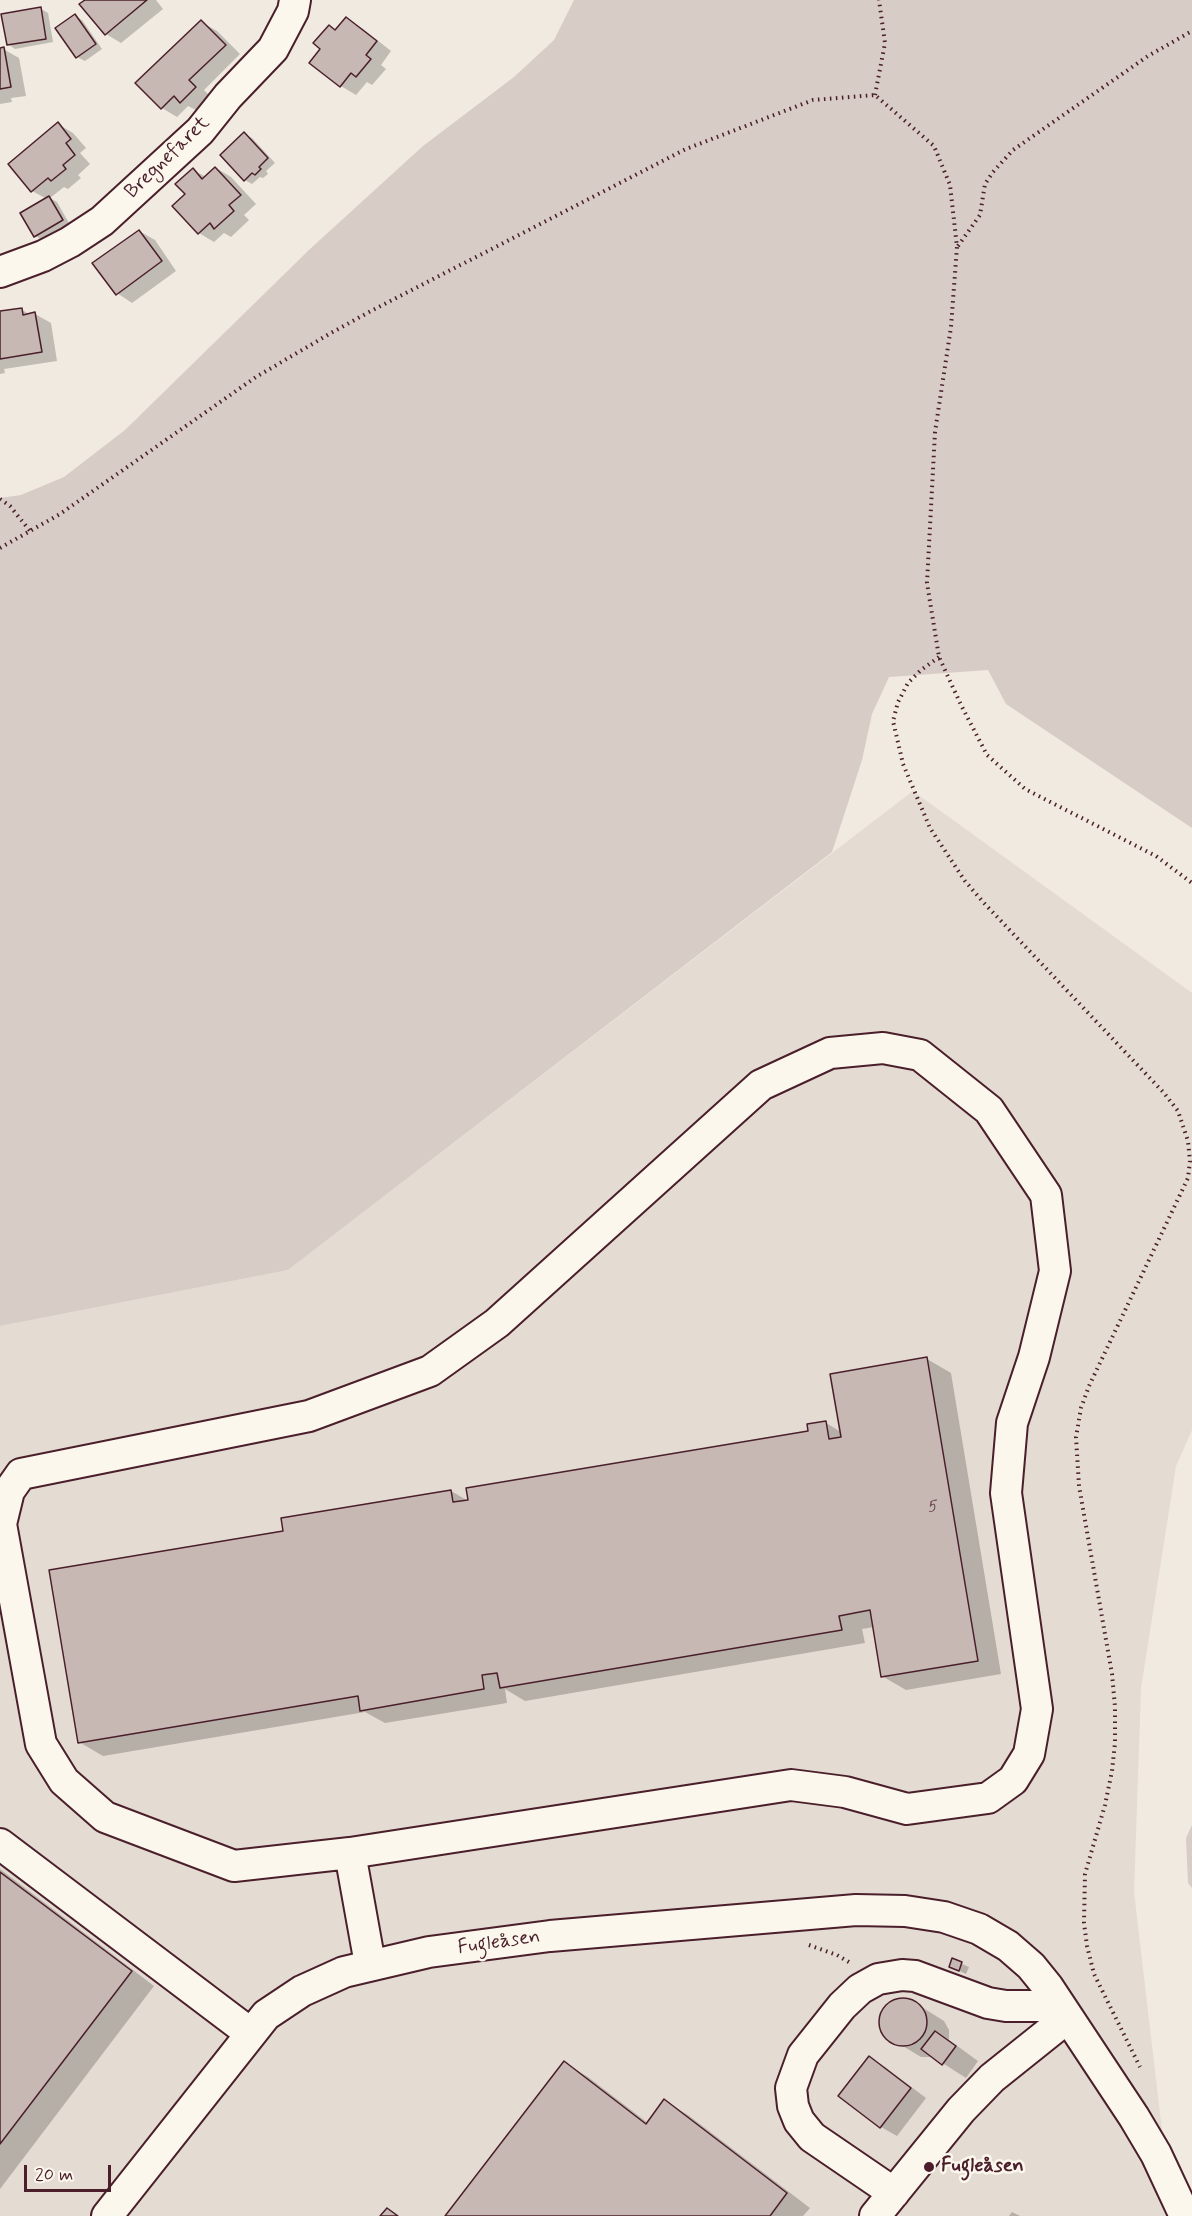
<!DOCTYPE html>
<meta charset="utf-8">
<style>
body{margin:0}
#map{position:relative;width:1192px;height:2216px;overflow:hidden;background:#f0eae0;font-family:Mynerve,sans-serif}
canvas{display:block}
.scale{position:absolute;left:24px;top:2165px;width:87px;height:27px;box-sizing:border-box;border:3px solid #4a1f2b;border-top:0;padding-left:8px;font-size:18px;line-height:21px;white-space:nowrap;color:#4a1f2b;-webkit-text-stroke:4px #fbf7ec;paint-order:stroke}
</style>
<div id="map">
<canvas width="1192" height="2216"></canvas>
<div class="scale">20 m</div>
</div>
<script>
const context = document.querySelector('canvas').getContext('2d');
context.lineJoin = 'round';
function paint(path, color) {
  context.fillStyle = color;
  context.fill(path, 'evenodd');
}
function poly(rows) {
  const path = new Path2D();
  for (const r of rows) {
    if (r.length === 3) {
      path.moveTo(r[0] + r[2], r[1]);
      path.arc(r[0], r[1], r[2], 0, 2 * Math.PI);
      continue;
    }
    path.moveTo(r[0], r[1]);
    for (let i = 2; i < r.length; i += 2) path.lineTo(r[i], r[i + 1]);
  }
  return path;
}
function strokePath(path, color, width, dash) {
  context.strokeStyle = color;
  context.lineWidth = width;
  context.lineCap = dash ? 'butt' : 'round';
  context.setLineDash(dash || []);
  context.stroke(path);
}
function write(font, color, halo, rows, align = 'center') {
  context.font = font + ' Mynerve,sans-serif';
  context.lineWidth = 5;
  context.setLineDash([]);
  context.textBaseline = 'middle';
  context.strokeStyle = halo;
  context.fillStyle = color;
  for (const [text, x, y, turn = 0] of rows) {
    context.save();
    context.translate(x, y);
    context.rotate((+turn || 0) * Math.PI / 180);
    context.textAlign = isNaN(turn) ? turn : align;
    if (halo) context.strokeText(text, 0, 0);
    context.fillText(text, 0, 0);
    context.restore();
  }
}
paint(poly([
 [913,791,1192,993,1192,1430,1176,1466,1141,1688,1134,1892,1172,2216,0,2216,0,1326,288,1270]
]), '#e4dbd2');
paint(poly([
 [574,0,1192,0,1192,828,1006,704,988,670,889,677,872,714,862,760,832,852,288,1270,0,1326,0,498,21,495,64,477,125,430,310,249,423,146,514,77,554,40],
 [1192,1825,1192,1888,1188,1883,1186,1838]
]), '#d8ccc6');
paint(poly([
 [87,0,156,0,163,9,121,43,106,34],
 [41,9,48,13,53,42,15,49,8,44],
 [75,16,82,20,102,49,85,61,77,57],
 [346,19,362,28,391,51,381,65,386,69,372,85,367,82,356,95,341,86,322,49],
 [201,22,217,31,240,54,204,90,210,96,196,110,188,106,177,117,162,108],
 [3,49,19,58,26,96,11,98,12,102,0,104,0,50],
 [58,124,73,133,86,148,80,153,90,164,78,175,81,178,68,189,64,187,50,198,57,202,70,225,43,241,36,236,22,213,47,199,32,191],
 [244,134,252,138,275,163,266,171,268,174,263,178,260,177,252,184,245,180],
 [216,168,231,177,256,204,244,215,249,220,231,237,224,233,214,242,199,233,193,170,206,177],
 [139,231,155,240,176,271,132,303,117,293],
 [21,309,30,315,35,314,51,323,57,361,4,369,5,373,0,374,0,313],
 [927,1359,951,1373,1001,1674,906,1690,882,1676,874,1627,862,1629,865,1643,525,1701,505,1689,507,1703,385,1723,365,1712,103,1756,79,1742,285,1532,451,1491,470,1502,809,1432,826,1423,841,1432],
 [0,1869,154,1986,0,2189],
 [953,1960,969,1967,966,1974,951,1967],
 [904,1999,912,2001,944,2021,949,2030,949,2040,978,2061,966,2078,933,2057,921,2057,888,2037,882,2029,881,2021,883,2012,894,2001],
 [870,2058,885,2067,926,2098,897,2136,881,2127,840,2096],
 [564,2063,588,2077,648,2123,664,2101,688,2115,810,2208,803,2216,447,2216],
 [1012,2212,1020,2216,1009,2216]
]), '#0003');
const building = poly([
 [85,0,147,0,105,35,79,4,85,0],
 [41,7,46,39,7,45,1,14,41,7],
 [75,14,96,44,76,58,55,28,75,14],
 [346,17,377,41,366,55,371,59,356,77,351,73,340,87,309,63,320,49,313,43,329,25,335,30,346,17],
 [201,20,226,45,189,80,196,87,180,103,174,96,161,109,135,83,201,20],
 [4,47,11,87,0,89,0,48,4,47],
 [58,122,71,139,66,143,75,155,63,165,66,169,51,181,48,178,31,192,8,164,58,122],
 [244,132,268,158,259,167,261,169,255,175,252,173,244,181,220,155,244,132],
 [215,167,241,195,229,205,234,211,214,229,210,223,198,234,172,206,185,194,175,184,193,168,202,179,215,167],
 [49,196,63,220,34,237,20,213,49,196],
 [139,230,162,261,116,295,92,263,139,230],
 [22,308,23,315,35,312,42,352,0,359,0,311,22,308],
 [927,1357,978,1661,881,1677,870,1610,839,1616,842,1630,500,1688,497,1673,482,1675,484,1689,360,1711,358,1696,78,1743,49,1570,283,1531,281,1518,451,1490,453,1502,468,1500,466,1488,808,1431,807,1424,826,1421,829,1439,841,1437,830,1374,927,1357],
 [0,1872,132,1971,0,2144,0,1872],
 [952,1958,962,1962,959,1971,949,1967,952,1958],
 [903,2022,24],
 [935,2031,956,2046,942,2065,921,2049,935,2031],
 [869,2056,911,2088,880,2128,838,2096,869,2056],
 [564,2061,646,2124,664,2099,787,2193,770,2216,445,2216,564,2061],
 [387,2208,398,2216,380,2216,387,2208]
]);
paint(building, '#c8b8b3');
strokePath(building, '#4a1f2b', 1.5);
const minor = poly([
 [0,272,43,256,70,242,102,221,200,131,228,96,273,49,293,11,295,0],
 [883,1048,920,1055,989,1110,1046,1195,1055,1271,1034,1357,1012,1423,1006,1493,1037,1709,1029,1754,1013,1780,988,1798,907,1809,845,1792,791,1785,350,1853,234,1866,105,1817,64,1781,41,1744,1,1524,9,1491,21,1474,309,1416,430,1371,497,1323,761,1085,830,1053,883,1048],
 [0,1844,250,2033],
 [350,1853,370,1964],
 [894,2193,812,2137,799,2121,793,2106,791,2088,803,2055,842,2006,860,1989,878,1979,902,1975,915,1976,988,2003,1006,2006,1060,2006],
 [107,2216,266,2015,302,1991,344,1972,429,1952,550,1936,856,1910,905,1911,944,1917,979,1929,1008,1946,1031,1966,1048,1987,1134,2117,1156,2154,1185,2216],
 [875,2216,961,2110,992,2078,1067,2018]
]);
strokePath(minor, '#4a1f2b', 34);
strokePath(poly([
 [875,95,885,43,879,0],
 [958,246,980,215,985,184,993,172,1013,150,1148,56,1192,31],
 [0,499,10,506,30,531],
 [0,548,60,514,256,377,331,333,371,311,686,149,813,100,875,95,934,146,950,185,957,247,951,327,935,432,927,583,939,657,961,705,987,755,1025,789,1156,856,1192,883],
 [939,657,921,670,908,683,898,702,893,721,903,764,930,828,965,881,984,903,1164,1093,1178,1111,1188,1141,1190,1161,1188,1178,1089,1386,1081,1408,1076,1437,1079,1486,1112,1674,1115,1707,1115,1743,1112,1771,1105,1805,1085,1874,1084,1923,1087,1946,1094,1974,1140,2067],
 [809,1945,837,1955,849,1962]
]), '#4a1f2b', 4, [1.5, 4.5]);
strokePath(minor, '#fbf7ec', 30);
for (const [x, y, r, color] of [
 [929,2167,6,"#4a1f2b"]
]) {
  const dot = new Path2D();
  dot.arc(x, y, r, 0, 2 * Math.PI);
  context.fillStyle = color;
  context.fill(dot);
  strokePath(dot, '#fbf7ec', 2);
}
write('16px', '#6a454d', null, [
 ["5",933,1508]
]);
write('20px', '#4a1f2b', '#fbf7ec', [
 ["Bregnefaret",168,158,-44],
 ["Fugleåsen",499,1943,-8]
]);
write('bold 20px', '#4a1f2b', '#fbf7ec', [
 ["Fugleåsen",941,2167]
], 'left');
</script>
